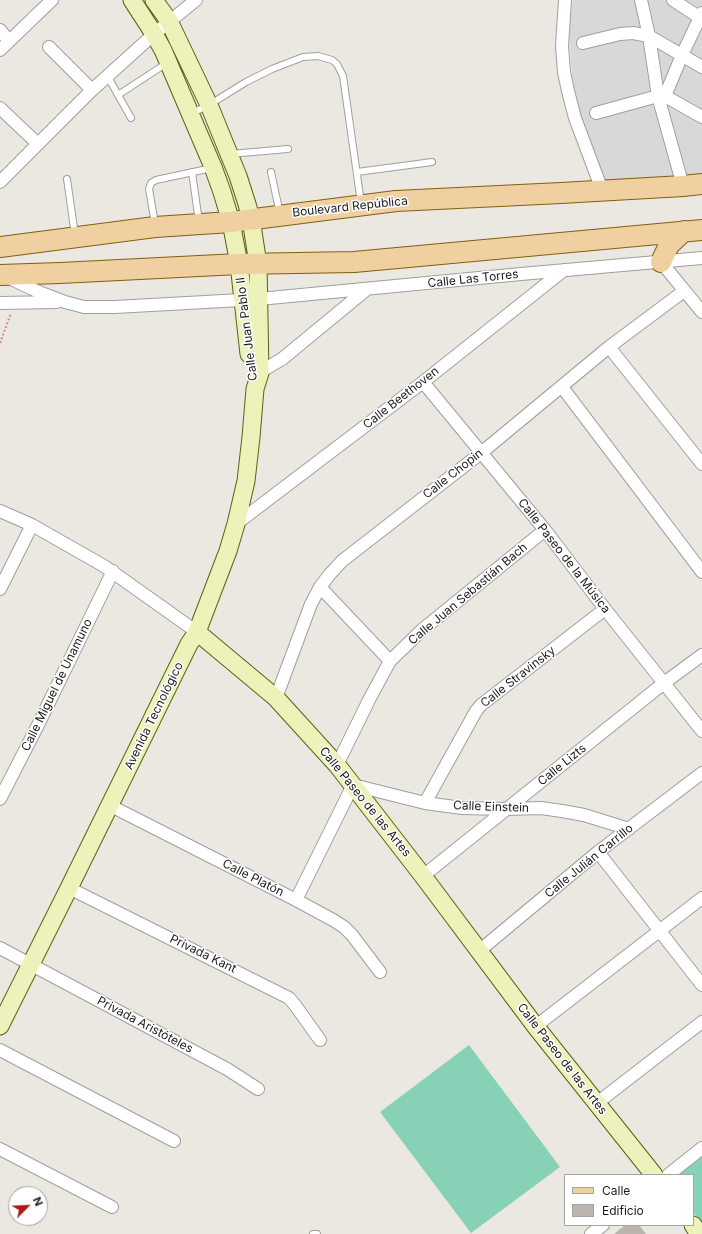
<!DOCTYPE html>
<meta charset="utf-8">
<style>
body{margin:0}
#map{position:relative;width:702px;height:1234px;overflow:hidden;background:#ebe8e1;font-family:Inter,sans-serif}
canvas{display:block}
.legend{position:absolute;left:564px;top:1174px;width:130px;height:52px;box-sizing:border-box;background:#fff;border:1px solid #a4a4a4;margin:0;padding:5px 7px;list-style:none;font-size:12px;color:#1b1b1b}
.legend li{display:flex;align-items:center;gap:8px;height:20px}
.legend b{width:20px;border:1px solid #a4a4a4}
.north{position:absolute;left:8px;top:1186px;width:40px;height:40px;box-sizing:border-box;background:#fff;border:1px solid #a4a4a4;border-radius:50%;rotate:66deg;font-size:11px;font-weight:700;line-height:16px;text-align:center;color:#1b1b1b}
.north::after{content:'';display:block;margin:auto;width:14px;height:18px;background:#af1a16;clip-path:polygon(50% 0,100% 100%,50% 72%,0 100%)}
</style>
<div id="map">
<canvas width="702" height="1234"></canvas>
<ul class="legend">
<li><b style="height:5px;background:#f0d0a1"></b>Calle</li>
<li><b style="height:11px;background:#bbb4af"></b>Edificio</li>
</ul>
<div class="north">N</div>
</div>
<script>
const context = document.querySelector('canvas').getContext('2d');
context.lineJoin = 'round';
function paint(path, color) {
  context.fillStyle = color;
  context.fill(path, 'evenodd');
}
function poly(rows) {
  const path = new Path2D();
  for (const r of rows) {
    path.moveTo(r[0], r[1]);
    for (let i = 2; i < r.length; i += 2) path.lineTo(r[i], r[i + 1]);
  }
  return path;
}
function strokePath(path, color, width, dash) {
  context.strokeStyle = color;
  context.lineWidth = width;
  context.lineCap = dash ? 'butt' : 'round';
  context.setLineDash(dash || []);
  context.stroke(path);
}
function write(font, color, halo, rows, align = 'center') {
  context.font = font + ' Inter,sans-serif';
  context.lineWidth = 3;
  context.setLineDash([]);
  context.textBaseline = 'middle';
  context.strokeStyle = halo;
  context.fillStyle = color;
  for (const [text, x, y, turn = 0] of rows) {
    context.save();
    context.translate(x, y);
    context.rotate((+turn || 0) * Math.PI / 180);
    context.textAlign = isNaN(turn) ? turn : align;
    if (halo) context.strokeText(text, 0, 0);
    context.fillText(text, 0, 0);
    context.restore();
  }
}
paint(poly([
 [573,0,702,0,702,174,606,181,588,142,573,89,569,27]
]), '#d9d8d8');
paint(poly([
 [469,1045,560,1167,471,1233,380,1112],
 [702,1156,702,1224,693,1212,693,1175,677,1175]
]), '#87d2b7');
paint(poly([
 [625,1225,639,1225,646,1234,614,1234]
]), '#bbb4af');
const lane = poly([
 [108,77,131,118],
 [118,95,167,63],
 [192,113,209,105,246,82,272,69,303,57,318,56,332,60,337,64,343,76,361,203],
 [230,154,288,149],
 [192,172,199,222],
 [271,172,280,214],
 [357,172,432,162],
 [67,179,75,235],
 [155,224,149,189,151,183,156,180,212,168],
 [313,1234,317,1234]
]);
const street = poly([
 [565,0,562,46,564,72,568,91,575,118,602,190],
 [641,0,649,36,658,96,683,186],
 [673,0,702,19],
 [0,30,9,41],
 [583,43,620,34,633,33,649,36,702,67],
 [49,47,92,90],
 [0,50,52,0],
 [665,96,682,55,702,13],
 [0,108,38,144],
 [596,113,658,96,665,96,702,117],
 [0,182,92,90,154,34,196,0],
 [661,262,702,312],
 [9,278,39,292,65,302,84,307,115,307,259,299,521,274,702,258],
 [0,303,57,302],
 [609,347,702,464],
 [255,375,282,359,367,289],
 [423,382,545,530,605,609,702,731],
 [562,387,702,572],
 [0,511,32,525,104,566,197,632],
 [236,524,423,382,564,270],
 [320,587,390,661],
 [0,589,32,525],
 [276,698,311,604,320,587,330,574,342,561,481,453,609,347,684,291],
 [337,765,370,698,390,661,422,630,545,530],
 [0,799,38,725,113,571],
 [425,803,476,711,481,705,605,609],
 [109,805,296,900,333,920,344,927,352,935,380,972],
 [598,852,702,985],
 [423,876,664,683,702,655],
 [69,888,289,998,295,1005,320,1040],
 [296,900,353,785,425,803,462,808,507,809,541,808,562,811,584,815,629,829],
 [0,948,227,1069,258,1089],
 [479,951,598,852,702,773],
 [536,1026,702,898],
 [0,1050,174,1141],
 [597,1103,702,1022],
 [0,1149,112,1207],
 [668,1175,702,1148],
 [591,1234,603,1225]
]);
const secondary = poly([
 [132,0,154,34,163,50,213,167,222,192,231,222,239,264,249,354],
 [197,632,276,698,337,765,423,876,536,1027,654,1175],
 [0,1026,69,888,189,644,197,632,228,551,236,524,246,481,251,437,255,389,260,373,258,264,251,219,247,204,238,176,209,105,169,21,154,0],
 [693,1225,699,1234]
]);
const primary = poly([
 [0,247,155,227,231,222,396,201,561,193,683,186,702,184],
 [661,262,669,245,684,231],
 [0,275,60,273,239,264,354,262,702,230]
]);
strokePath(lane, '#9f9f9f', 8);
strokePath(street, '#9f9f9f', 14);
strokePath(secondary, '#586310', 19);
strokePath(primary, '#815f10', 22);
strokePath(poly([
 [0,343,11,313]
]), '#e98475', 2, [2, 2]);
strokePath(lane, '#fff', 6);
strokePath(street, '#fff', 12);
strokePath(secondary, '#edf1ba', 17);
strokePath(primary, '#f0d0a1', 20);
write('12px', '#1b1b1b', '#fff', [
 ["Boulevard República",350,207,-6],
 ["Calle Las Torres",473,279,-6],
 ["Calle Juan Pablo II",247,329,-97],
 ["Calle Beethoven",401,398,-38],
 ["Calle Chopin",453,474,-38],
 ["Calle Paseo de la Música",564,556,52],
 ["Calle Juan Sebastián Bach",468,594,-40],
 ["Calle Stravinsky",518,677,-38],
 ["Calle Miguel de Unamuno",57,685,-64],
 ["Avenida Tecnológico",154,716,-64],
 ["Calle Lizts",562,765,-39],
 ["Calle Paseo de las Artes",365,802,51],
 ["Calle Einstein",491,807,2],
 ["Calle Julián Carrillo",589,861,-39],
 ["Calle Platón",253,878,27],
 ["Privada Kant",203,954,26],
 ["Privada Aristóteles",145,1025,28],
 ["Calle Paseo de las Artes",562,1059,52]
]);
</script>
